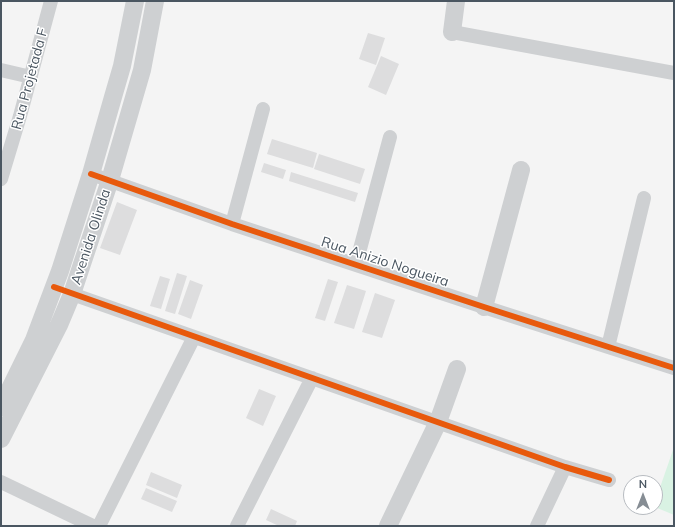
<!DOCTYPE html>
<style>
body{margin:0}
#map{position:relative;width:675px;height:527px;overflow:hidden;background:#f4f4f4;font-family:Mulish,sans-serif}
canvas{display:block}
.frame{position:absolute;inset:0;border:2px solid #4a5661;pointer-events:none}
.north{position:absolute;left:623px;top:475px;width:40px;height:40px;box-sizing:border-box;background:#fff;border:1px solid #b7bbc0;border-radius:50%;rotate:0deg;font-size:11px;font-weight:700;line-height:16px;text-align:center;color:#4a5661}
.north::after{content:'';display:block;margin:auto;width:14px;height:18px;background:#868d94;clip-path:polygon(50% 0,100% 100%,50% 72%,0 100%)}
</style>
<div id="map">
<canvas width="675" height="527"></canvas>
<div class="frame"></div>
<div class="north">N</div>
</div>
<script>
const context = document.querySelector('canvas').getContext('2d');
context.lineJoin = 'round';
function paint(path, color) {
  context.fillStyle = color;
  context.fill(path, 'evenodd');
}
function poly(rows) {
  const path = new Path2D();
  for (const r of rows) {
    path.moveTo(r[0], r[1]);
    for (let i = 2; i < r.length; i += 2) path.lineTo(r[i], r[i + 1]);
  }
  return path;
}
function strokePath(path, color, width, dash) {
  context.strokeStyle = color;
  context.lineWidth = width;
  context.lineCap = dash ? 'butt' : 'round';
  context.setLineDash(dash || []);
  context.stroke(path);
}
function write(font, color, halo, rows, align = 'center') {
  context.font = font + ' Mulish,sans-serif';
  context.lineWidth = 3;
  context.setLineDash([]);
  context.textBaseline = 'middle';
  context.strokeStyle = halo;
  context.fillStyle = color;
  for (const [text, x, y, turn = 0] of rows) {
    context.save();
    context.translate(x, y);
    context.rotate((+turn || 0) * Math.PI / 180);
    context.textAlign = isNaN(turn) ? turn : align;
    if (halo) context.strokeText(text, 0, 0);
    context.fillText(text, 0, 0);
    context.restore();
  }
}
paint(poly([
 [674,447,674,515,655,507,655,502]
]), '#d9f2e3');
paint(poly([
 [368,33,385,38,376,65,359,59],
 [381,56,399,64,386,95,368,87],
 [272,139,317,153,313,168,267,154],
 [319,154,365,169,360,184,314,169],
 [264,163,286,170,283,179,261,172],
 [291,172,358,193,355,202,289,181],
 [117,202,137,210,120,255,100,248],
 [177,273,187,276,175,314,165,311],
 [160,276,170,279,161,309,150,306],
 [328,279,338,282,325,321,315,318],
 [190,280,203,285,191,319,178,314],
 [347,285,366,291,354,329,334,323],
 [375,293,395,300,382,338,362,332],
 [259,389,276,396,263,426,246,418],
 [151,472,182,485,177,498,146,485],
 [146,488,177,501,172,512,141,499],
 [271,509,297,521,295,526,279,526,266,520]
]), '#ddddde');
strokePath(poly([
 [452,32,674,73],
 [1,70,31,77],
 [91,174,232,224,484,307,674,368],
 [1,179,20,116,51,1],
 [232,224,263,109],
 [356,264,390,137],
 [72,294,565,467,609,480],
 [608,347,644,198],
 [1,482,93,526],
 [99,526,194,337],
 [237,526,312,378],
 [537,526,565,467]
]), '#ced0d2', 14);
strokePath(poly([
 [452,32,456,1],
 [484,307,521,170],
 [1,407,34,340,60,271,91,174,113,97,122,66,135,1],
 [1,439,59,325,72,294,110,180,133,101,142,70,155,1],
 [388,526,438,422,457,369]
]), '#ced0d2', 18);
strokePath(poly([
 [91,174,232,224,484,307,674,368],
 [54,287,565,467,609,480]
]), '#e8590c', 6);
write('14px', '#4a5661', '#fff', [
 ["Rua Projetada F",30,79,-75],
 ["Avenida Olinda",91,237,-72],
 ["Rua Anizio Nogueira",385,262,18]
]);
</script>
